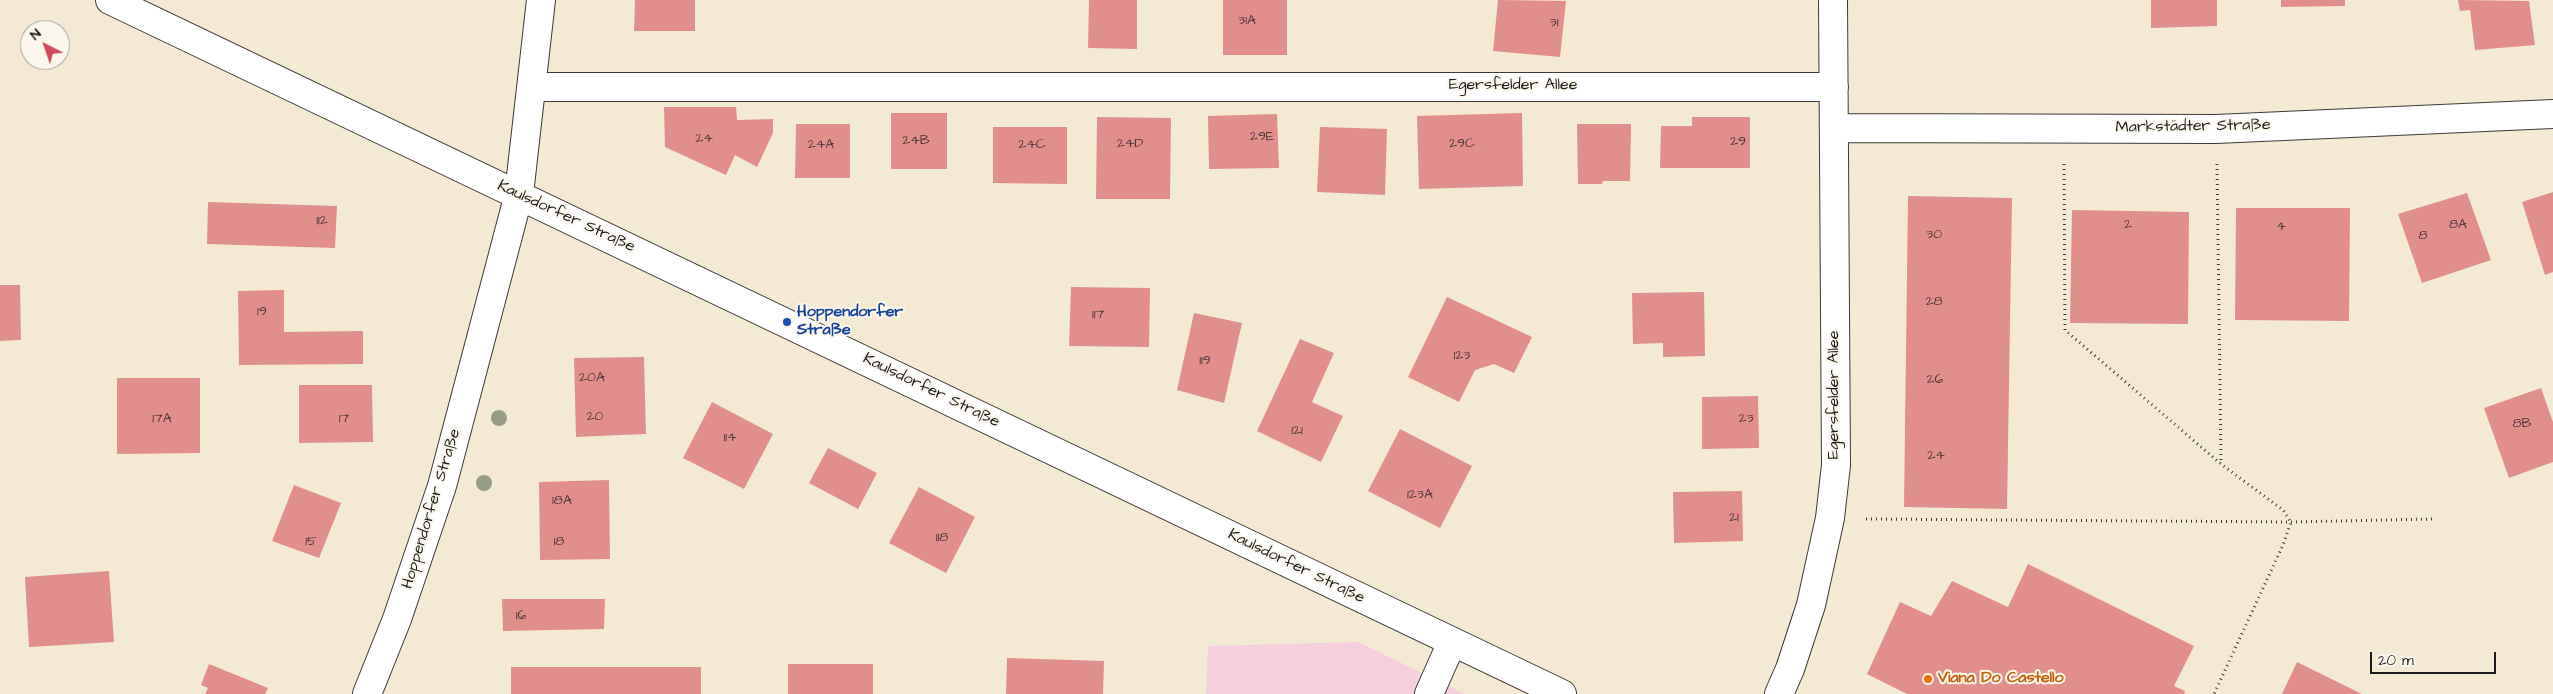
<!DOCTYPE html>
<meta charset="utf-8">
<style>
body{margin:0}
#map{position:relative;width:2553px;height:694px;overflow:hidden;background:#f4ead3;font-family:"Architects Daughter",sans-serif}
canvas{display:block}
.north{position:absolute;left:20px;top:20px;width:50px;height:50px;box-sizing:border-box;background:#fbf7ec;border:1px solid #a29f99;border-radius:50%;rotate:319deg;font-size:14px;font-weight:700;line-height:20px;text-align:center;color:#1c1c1c}
.north::after{content:'';display:block;margin:auto;width:18px;height:22px;background:#d1495b;clip-path:polygon(50% 0,100% 100%,50% 72%,0 100%)}
.scale{position:absolute;left:2370px;top:652px;width:126px;height:22px;box-sizing:border-box;border:2px solid #1c1c1c;border-top:0;padding-left:6px;font-size:15px;line-height:18px;white-space:nowrap;color:#1c1c1c;-webkit-text-stroke:4px #fbf7ec;paint-order:stroke}
</style>
<div id="map">
<canvas width="2553" height="694"></canvas>
<div class="north">N</div>
<div class="scale">20 m</div>
</div>
<script>
const context = document.querySelector('canvas').getContext('2d');
context.lineJoin = 'round';
function paint(path, color) {
  context.fillStyle = color;
  context.fill(path, 'evenodd');
}
function poly(rows) {
  const path = new Path2D();
  for (const r of rows) {
    path.moveTo(r[0], r[1]);
    for (let i = 2; i < r.length; i += 2) path.lineTo(r[i], r[i + 1]);
  }
  return path;
}
function strokePath(path, color, width, dash) {
  context.strokeStyle = color;
  context.lineWidth = width;
  context.lineCap = dash ? 'butt' : 'round';
  context.setLineDash(dash || []);
  context.stroke(path);
}
function write(font, color, halo, rows, align = 'center') {
  context.font = font + ' "Architects Daughter",sans-serif';
  context.lineWidth = 4;
  context.setLineDash([]);
  context.textBaseline = 'middle';
  context.strokeStyle = halo;
  context.fillStyle = color;
  for (const [text, x, y, turn = 0] of rows) {
    context.save();
    context.translate(x, y);
    context.rotate((+turn || 0) * Math.PI / 180);
    context.textAlign = isNaN(turn) ? turn : align;
    if (halo) context.strokeText(text, 0, 0);
    context.fillText(text, 0, 0);
    context.restore();
  }
}
paint(poly([
 [1358,642,1465,694,1206,694,1208,646]
]), '#f5cfdb');
paint(poly([
 [635,0,695,0,695,31,634,31],
 [1089,0,1137,0,1137,49,1088,48],
 [1223,0,1287,0,1287,55,1223,55],
 [1498,0,1566,1,1560,57,1493,51],
 [2151,0,2217,0,2217,26,2151,28],
 [2281,0,2345,0,2345,6,2281,7],
 [2458,0,2529,1,2535,45,2475,50,2470,10,2460,11],
 [664,107,736,107,737,120,773,119,773,133,757,167,735,155,726,175,665,147],
 [891,113,947,113,947,169,891,169],
 [1522,113,1523,186,1419,189,1417,116],
 [1277,114,1279,168,1209,169,1208,116],
 [1097,117,1171,118,1170,199,1096,199],
 [1692,117,1750,117,1750,168,1660,168,1661,126,1692,126],
 [796,124,850,124,850,178,795,178],
 [1577,124,1631,124,1630,181,1603,181,1602,184,1578,184],
 [993,127,1067,127,1067,184,993,183],
 [1320,127,1387,129,1385,195,1317,192],
 [2553,192,2553,272,2545,275,2522,202],
 [2467,193,2491,260,2422,283,2398,214],
 [1908,196,2012,198,2007,509,1904,507],
 [208,202,337,206,335,248,207,244],
 [2236,208,2350,208,2349,321,2235,320],
 [2072,210,2189,212,2188,324,2070,323],
 [0,285,20,285,21,340,0,341],
 [1071,287,1150,288,1149,347,1069,346],
 [284,290,284,332,363,331,363,364,239,365,238,291],
 [1704,292,1705,356,1663,357,1663,343,1633,344,1632,293],
 [1447,297,1532,337,1514,373,1494,364,1475,370,1459,402,1408,377],
 [1194,313,1242,323,1224,403,1177,390],
 [1300,339,1334,353,1312,402,1343,416,1321,462,1257,431],
 [644,357,646,434,576,437,574,358],
 [117,378,200,378,200,453,117,454],
 [299,385,372,385,373,442,299,443],
 [2541,388,2553,422,2553,462,2509,478,2484,408],
 [1758,396,1759,448,1702,449,1702,397],
 [712,402,773,434,744,489,683,458],
 [1400,429,1472,466,1440,528,1368,491],
 [828,448,877,473,858,509,809,483],
 [609,480,610,559,540,560,539,482],
 [294,485,341,503,319,558,272,541],
 [919,487,975,517,946,573,889,543],
 [1742,491,1743,541,1674,543,1673,492],
 [2028,564,2194,646,2174,686,2185,691,2184,694,1907,694,1867,674,1900,602,1931,616,1952,581,2008,607],
 [109,571,114,642,29,647,25,577],
 [502,599,605,599,604,629,503,631],
 [1007,658,1104,661,1103,694,1006,694],
 [2297,662,2362,694,2282,694],
 [209,664,268,688,265,694,205,694,208,688,201,685],
 [788,664,873,664,873,694,788,694],
 [511,667,701,667,701,694,511,694]
]), '#e08f8a');
const minor = poly([
 [532,87,1834,87],
 [1834,128,2216,129,2553,114],
 [367,694,397,619,442,486,519,194,541,0],
 [1429,694,1452,642],
 [1779,694,1790,669,1811,605,1830,518,1836,465,1833,0]
]);
const major = poly([
 [110,0,1562,694]
]);
strokePath(minor, '#3c3b37', 30);
strokePath(major, '#3c3b37', 30);
strokePath(poly([
 [2064,164,2065,330,2221,464,2283,510,2291,522,2283,545,2214,694],
 [2217,164,2221,463],
 [1866,519,2291,522,2433,519]
]), '#3c3b37', 3, [1, 4]);
strokePath(minor, '#fff', 28);
strokePath(major, '#fff', 28);
context.fillStyle = '#979d84';
for (const [x, y] of [
 [499,418],
 [484,483]
]) {
  context.beginPath();
  context.arc(x, y, 8, 0, 2 * Math.PI);
  context.fill();
}
for (const [x, y, r, color] of [
 [787,322,5,"#1a4fb4"],
 [1928,679,5,"#e8710a"]
]) {
  const dot = new Path2D();
  dot.arc(x, y, r, 0, 2 * Math.PI);
  context.fillStyle = color;
  context.fill(dot);
  strokePath(dot, '#fbf7ec', 2);
}
write('14px', '#4d3938', null, [
 ["31A",1247,21],
 ["31",1554,23],
 ["29E",1262,137],
 ["24",704,139],
 ["24B",916,141],
 ["29",1738,142],
 ["24D",1130,144],
 ["29C",1462,144],
 ["24A",821,145],
 ["24C",1032,145],
 ["112",322,221],
 ["2",2128,225],
 ["8A",2458,225],
 ["4",2281,227],
 ["30",1934,235],
 ["8",2423,236],
 ["28",1934,302],
 ["19",262,312],
 ["117",1098,315],
 ["123",1462,356],
 ["119",1205,361],
 ["20A",592,378],
 ["26",1935,380],
 ["20",595,417],
 ["17A",162,419],
 ["17",344,419],
 ["23",1746,419],
 ["8B",2522,424],
 ["121",1297,431],
 ["114",730,438],
 ["24",1936,456],
 ["123A",1420,495],
 ["18A",562,501],
 ["21",1734,518],
 ["118",942,538],
 ["15",311,542],
 ["18",559,542],
 ["16",521,616]
]);
write('16px', '#1c1c1c', '#fbf7ec', [
 ["Egersfelder Allee",1513,86],
 ["Markstädter Straße",2193,127,-1],
 ["Kaulsdorfer Straße",566,217,25],
 ["Kaulsdorfer Straße",931,391,26],
 ["Egersfelder Allee",1835,395,-90],
 ["Hoppendorfer Straße",432,509,-73],
 ["Kaulsdorfer Straße",1296,567,26]
]);
write('bold 16px', '#164399', '#fbf7ec', [
 ["Hoppendorfer",797,313],
 ["Straße",797,331]
], 'left');
write('bold 16px', '#c56008', '#fbf7ec', [
 ["Viana Do Castello",1938,679]
], 'left');
</script>
